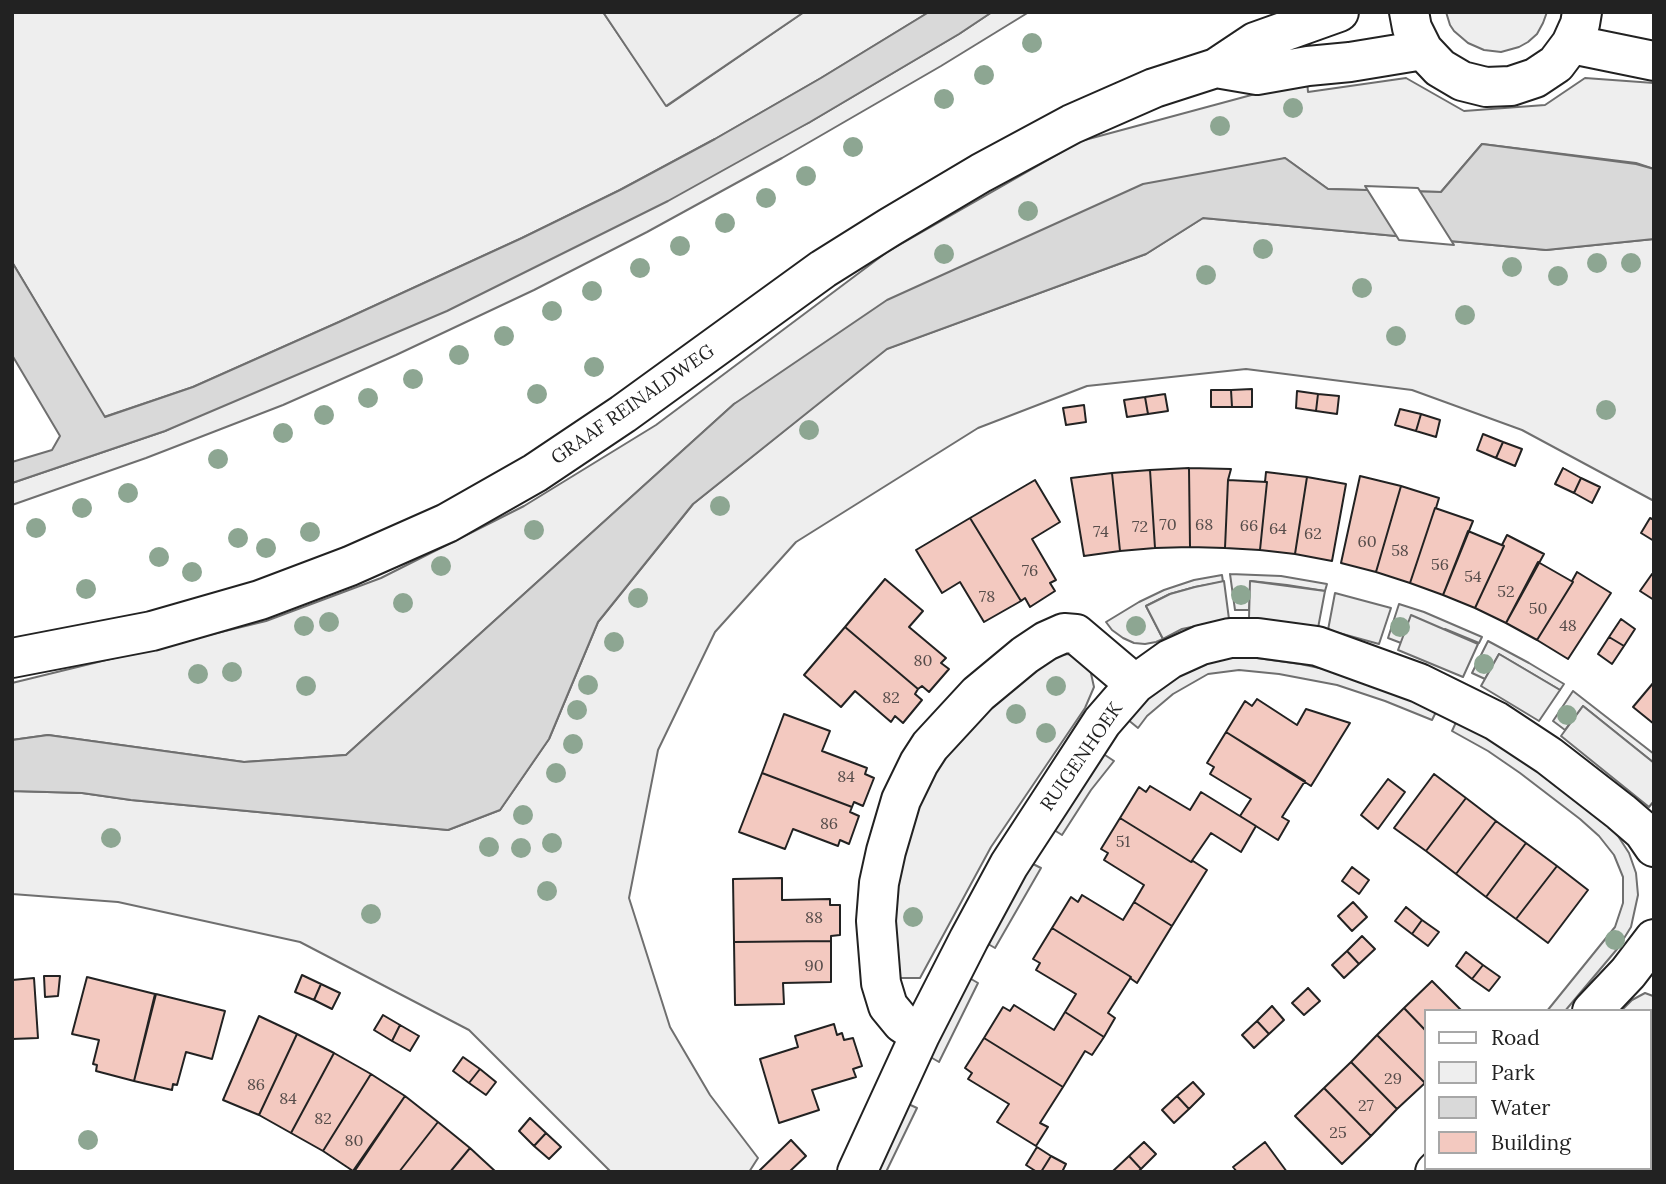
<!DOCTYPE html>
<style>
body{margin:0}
#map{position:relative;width:1666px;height:1184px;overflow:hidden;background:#fff;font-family:Lora,serif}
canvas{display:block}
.frame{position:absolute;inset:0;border:14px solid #222;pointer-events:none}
.legend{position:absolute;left:1424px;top:1009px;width:228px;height:161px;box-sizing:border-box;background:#fff;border:2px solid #a7a7a7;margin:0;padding:9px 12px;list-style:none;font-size:21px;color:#222}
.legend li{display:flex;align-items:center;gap:14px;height:35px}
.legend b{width:35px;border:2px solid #a7a7a7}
</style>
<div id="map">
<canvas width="1666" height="1184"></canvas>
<div class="frame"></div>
<ul class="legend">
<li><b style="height:9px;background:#fff"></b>Road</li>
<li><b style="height:19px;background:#eee"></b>Park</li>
<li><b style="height:19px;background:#d9d9d9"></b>Water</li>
<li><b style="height:19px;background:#f3c9c0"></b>Building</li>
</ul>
</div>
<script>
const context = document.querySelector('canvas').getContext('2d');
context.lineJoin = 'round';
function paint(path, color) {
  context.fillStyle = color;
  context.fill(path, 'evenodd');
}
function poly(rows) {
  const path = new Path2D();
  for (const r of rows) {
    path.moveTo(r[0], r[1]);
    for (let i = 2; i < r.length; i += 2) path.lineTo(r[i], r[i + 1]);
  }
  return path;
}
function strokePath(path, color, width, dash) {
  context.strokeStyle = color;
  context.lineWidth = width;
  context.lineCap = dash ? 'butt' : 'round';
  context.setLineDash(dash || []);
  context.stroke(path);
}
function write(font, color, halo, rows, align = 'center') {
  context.font = font + ' Lora,serif';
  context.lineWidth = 5;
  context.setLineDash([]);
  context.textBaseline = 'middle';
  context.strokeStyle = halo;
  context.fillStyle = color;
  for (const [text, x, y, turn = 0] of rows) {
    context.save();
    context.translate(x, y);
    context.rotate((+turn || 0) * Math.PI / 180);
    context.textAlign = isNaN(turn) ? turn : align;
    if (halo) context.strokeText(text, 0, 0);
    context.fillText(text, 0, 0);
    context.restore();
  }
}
const green = poly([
 [12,12,603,12,667,106,804,12,929,12,821,78,715,139,620,190,522,238,339,322,193,387,104,417,12,262,12,12],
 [992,12,1029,12,941,66,782,158,647,232,534,290,396,355,283,405,146,458,12,505,12,483,165,431,810,122,959,34,992,12],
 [1446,12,1547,12,1543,23,1537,34,1528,42,1519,47,1501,52,1484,50,1468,43,1454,31,1450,25,1446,12],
 [1406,78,1464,111,1545,105,1585,78,1654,83,1654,169,1636,163,1482,144,1441,192,1328,189,1285,158,734,404,346,755,244,762,48,735,12,740,12,683,266,621,381,578,524,506,656,425,887,252,1081,141,1307,80,1308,92,1406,78],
 [1203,218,1546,250,1654,239,1654,501,1522,430,1412,390,1246,369,1087,386,978,428,796,542,715,632,658,750,629,898,670,1027,710,1095,758,1158,749,1172,611,1172,469,1030,300,942,118,902,12,894,12,791,82,793,131,800,448,830,500,810,549,739,598,622,693,504,886,349,1146,254,1203,218],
 [1230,574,1281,576,1327,584,1325,591,1287,585,1251,581,1249,610,1235,610,1230,574],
 [1222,575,1223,582,1195,587,1170,594,1146,606,1163,639,1156,642,1145,644,1134,643,1123,638,1112,630,1106,622,1139,602,1164,590,1194,580,1222,575],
 [1399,604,1424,612,1482,637,1479,643,1445,629,1401,643,1388,638,1399,604],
 [1488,641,1529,663,1564,684,1560,690,1499,654,1485,679,1472,673,1488,641],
 [1069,654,1090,669,1094,687,1085,708,991,847,920,978,900,978,893,958,898,870,924,793,948,750,997,696,1050,656,1069,654],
 [1573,691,1654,754,1654,763,1583,706,1565,730,1553,721,1573,691],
 [1645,993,1653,996,1654,998,1654,1044,1650,1054,1650,1011,1621,1011,1632,1000,1645,993]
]);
paint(green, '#eee');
strokePath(green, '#6f6f6f', 2);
const parking = poly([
 [603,12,804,12,666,106,603,12],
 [1224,581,1229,619,1182,629,1163,639,1146,606,1170,594,1195,587,1224,581],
 [1250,581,1325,591,1318,628,1249,618,1250,581],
 [1335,593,1391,608,1379,644,1328,630,1335,593],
 [1411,615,1478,644,1463,677,1398,650,1411,615],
 [1499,654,1560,690,1539,721,1481,686,1499,654],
 [1242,656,1300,664,1339,672,1438,708,1432,720,1385,701,1337,685,1279,674,1239,670,1208,674,1173,694,1147,716,1138,728,1127,719,1161,685,1192,666,1221,657,1242,656],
 [1583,706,1654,763,1654,801,1649,807,1561,736,1583,706],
 [1458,718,1500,742,1599,817,1618,836,1629,853,1636,873,1638,895,1631,927,1618,948,1565,1011,1547,1011,1615,927,1623,903,1623,877,1614,855,1599,836,1580,819,1520,773,1488,751,1452,731,1458,718],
 [1102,753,1114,761,1091,790,1062,835,1051,828,1102,753],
 [1029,862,1041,868,995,948,983,941,1029,862],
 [966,976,978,983,939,1062,927,1055,966,976],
 [904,1102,917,1108,886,1172,871,1172,904,1102]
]);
paint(parking, '#ededed');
strokePath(parking, '#6f6f6f', 2);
const water = poly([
 [929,12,992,12,959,34,810,122,668,201,447,311,165,431,12,483,12,462,52,450,60,436,12,355,12,262,105,417,193,387,339,322,522,238,620,190,715,139,821,78,929,12],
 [1482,144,1636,164,1654,169,1654,239,1546,250,1203,218,1146,254,887,349,693,504,598,622,549,739,500,810,448,830,131,800,82,793,12,791,12,740,48,735,244,762,346,755,734,404,887,300,1143,184,1285,158,1328,189,1441,192,1482,144]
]);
paint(water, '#d9d9d9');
strokePath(water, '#6f6f6f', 2);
const pier = poly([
 [1365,186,1418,188,1454,245,1399,240,1365,186]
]);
paint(pier, '#fff');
strokePath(pier, '#6f6f6f', 2);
const building = poly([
 [1252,389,1252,407,1232,407,1231,390,1252,389],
 [1211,390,1231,390,1232,407,1211,407,1211,390],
 [1297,391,1318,394,1316,411,1296,408,1297,391],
 [1165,394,1168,411,1148,414,1145,397,1165,394],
 [1318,394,1339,396,1337,414,1316,411,1318,394],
 [1145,397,1148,414,1127,417,1124,400,1145,397],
 [1084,405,1086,422,1066,425,1063,408,1084,405],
 [1400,409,1421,414,1416,431,1395,425,1400,409],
 [1421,414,1440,420,1436,437,1416,431,1421,414],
 [1483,434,1503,442,1496,458,1477,450,1483,434],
 [1503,442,1522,449,1515,466,1496,458,1503,442],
 [1189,468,1190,547,1155,548,1150,470,1189,468],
 [1189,468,1231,469,1228,480,1225,548,1190,547,1189,468],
 [1563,468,1581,478,1574,493,1555,484,1563,468],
 [1150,470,1155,548,1120,551,1112,473,1150,470],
 [1266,472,1307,477,1295,554,1260,550,1267,482,1265,482,1266,472],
 [1112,473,1120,551,1084,556,1071,478,1112,473],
 [1360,476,1401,486,1376,572,1341,563,1360,476],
 [1307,477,1346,484,1332,561,1295,554,1307,477],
 [1581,478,1600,487,1592,503,1574,493,1581,478],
 [1035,480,1060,522,1032,539,1056,580,1050,583,1055,591,1030,607,1025,598,1021,601,970,518,1035,480],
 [1228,480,1267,482,1260,550,1225,548,1228,480],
 [1401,486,1439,498,1436,508,1435,508,1410,583,1376,572,1401,486],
 [1435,508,1473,521,1443,595,1410,583,1435,508],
 [970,518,1021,601,984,622,960,582,942,593,916,550,970,518],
 [1650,518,1654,520,1654,541,1641,533,1650,518],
 [1468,531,1504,546,1475,608,1443,595,1468,531],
 [1507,535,1544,554,1506,623,1475,608,1504,546,1502,545,1507,535],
 [1538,562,1573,582,1537,640,1506,623,1538,562],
 [1577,572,1611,593,1568,659,1537,640,1573,582,1572,581,1577,572],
 [1652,574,1654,575,1654,600,1640,591,1652,574],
 [885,579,923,611,909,627,946,658,941,663,949,669,929,692,922,686,918,689,845,627,885,579],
 [1621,619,1635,629,1624,646,1609,637,1621,619],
 [845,627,918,689,915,694,922,700,903,723,895,716,891,722,855,691,841,707,804,675,845,627],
 [1609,637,1624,646,1612,664,1598,654,1609,637],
 [1654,682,1654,724,1633,707,1654,682],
 [1257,699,1297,725,1306,709,1350,723,1311,786,1226,732,1245,701,1252,706,1257,699],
 [784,714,830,731,822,751,867,768,865,774,874,778,863,806,854,802,852,807,762,773,784,714],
 [1226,732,1305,781,1282,817,1289,821,1278,840,1240,816,1251,799,1210,774,1214,767,1207,763,1226,732],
 [762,773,852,807,850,812,859,816,849,844,840,840,838,846,793,829,785,849,739,832,762,773],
 [1434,774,1466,798,1426,851,1394,828,1434,774],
 [1388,779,1405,792,1378,829,1361,815,1388,779],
 [1150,786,1190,810,1201,792,1256,826,1241,852,1211,833,1191,862,1120,818,1139,787,1146,792,1150,786],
 [1466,798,1496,821,1456,874,1426,851,1466,798],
 [1120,818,1191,862,1193,861,1207,870,1172,926,1134,902,1144,885,1104,860,1108,853,1101,849,1120,818],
 [1496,821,1526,843,1486,897,1456,874,1496,821],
 [1526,843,1557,866,1516,919,1486,897,1526,843],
 [1557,866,1588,890,1548,943,1516,919,1557,866],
 [1352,867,1369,880,1359,894,1342,881,1352,867],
 [782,878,782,900,830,899,830,905,840,905,840,935,831,936,831,941,734,942,733,879,782,878],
 [1082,895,1123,920,1134,902,1172,926,1137,983,1130,978,1131,977,1052,928,1071,897,1078,902,1082,895],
 [1353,902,1367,917,1352,931,1338,916,1353,902],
 [1406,907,1422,920,1412,934,1395,921,1406,907],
 [1422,920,1439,932,1428,946,1412,934,1422,920],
 [1052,928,1131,977,1108,1013,1115,1018,1104,1037,1065,1012,1076,994,1036,970,1040,963,1033,959,1052,928],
 [1362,936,1375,949,1359,964,1347,951,1362,936],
 [831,941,831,982,783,983,784,1004,735,1005,734,942,831,941],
 [1347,951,1359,964,1344,978,1332,965,1347,951],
 [1466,952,1483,965,1472,979,1456,966,1466,952],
 [1483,965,1500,977,1489,991,1472,979,1483,965],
 [302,975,321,984,314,1000,295,992,302,975],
 [44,976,60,976,58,996,45,997,44,976],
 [87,977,155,994,134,1081,96,1071,97,1065,93,1064,99,1040,72,1034,87,977],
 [34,978,38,1038,12,1039,12,980,34,978],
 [1432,981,1462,1011,1426,1011,1426,1031,1404,1008,1432,981],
 [321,984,340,993,332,1009,314,1000,321,984],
 [1308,988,1320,1001,1304,1015,1292,1003,1308,988],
 [156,994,225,1011,212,1059,186,1052,177,1085,173,1084,172,1090,134,1081,156,994],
 [1014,1005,1054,1030,1065,1012,1104,1037,1092,1055,1085,1051,1063,1087,984,1038,1003,1007,1010,1011,1014,1005],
 [1272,1006,1284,1020,1269,1034,1257,1021,1272,1006],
 [1404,1008,1426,1031,1426,1081,1425,1083,1377,1035,1404,1008],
 [383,1015,400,1025,392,1041,374,1030,383,1015],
 [259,1016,297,1034,259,1115,223,1100,259,1016],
 [1257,1021,1269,1034,1254,1048,1242,1035,1257,1021],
 [834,1024,837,1035,842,1033,844,1040,853,1038,862,1066,853,1069,856,1077,812,1090,819,1110,779,1123,760,1059,798,1047,795,1036,834,1024],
 [400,1025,419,1036,410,1051,392,1041,400,1025],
 [297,1034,334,1053,291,1133,259,1115,297,1034],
 [1377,1035,1425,1083,1397,1109,1351,1062,1377,1035],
 [984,1038,1063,1087,1040,1123,1048,1127,1036,1146,997,1122,1009,1104,968,1079,972,1073,965,1068,984,1038],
 [334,1053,371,1074,323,1151,291,1133,334,1053],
 [463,1057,480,1069,469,1083,453,1071,463,1057],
 [1351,1062,1397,1109,1371,1136,1324,1088,1351,1062],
 [480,1069,496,1082,486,1095,469,1083,480,1069],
 [371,1074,405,1096,353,1171,323,1151,371,1074],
 [1193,1082,1204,1094,1189,1109,1177,1096,1193,1082],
 [1324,1088,1371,1136,1342,1164,1295,1116,1324,1088],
 [405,1096,438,1122,399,1172,354,1172,405,1096],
 [1177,1096,1189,1109,1174,1123,1162,1110,1177,1096],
 [530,1118,546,1133,534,1146,519,1131,530,1118],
 [438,1122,470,1148,450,1172,399,1172,438,1122],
 [546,1133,561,1147,549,1159,534,1146,546,1133],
 [791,1140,806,1156,789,1172,758,1172,791,1140],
 [1144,1142,1156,1154,1141,1169,1129,1156,1144,1142],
 [1265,1142,1287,1172,1237,1172,1233,1167,1265,1142],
 [1037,1147,1051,1156,1041,1172,1037,1172,1026,1165,1037,1147],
 [470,1148,496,1172,450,1172,470,1148],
 [1051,1156,1066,1164,1062,1172,1041,1172,1051,1156],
 [1129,1156,1141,1169,1138,1172,1114,1172,1113,1171,1129,1156]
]);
paint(building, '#f3c9c0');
strokePath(building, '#222', 2);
const street = poly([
 [1592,1011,1628,973,1654,939],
 [920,1035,902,1023,888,1006,881,983,876,921,879,883,886,851,901,800,919,763,930,746,978,694,1025,655,1046,641,1064,633,1076,634,1135,684],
 [1650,1115,1654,1110],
 [857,1172,920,1035,969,939,1009,865,1054,796,1102,722,1135,684,1170,659,1201,645,1230,638,1258,638,1317,646,1419,683,1496,721,1549,756,1621,812,1643,831,1654,847],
 [1435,1172,1439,1168],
 [1605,1172,1609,1168]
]);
const secondary = poly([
 [1409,12,1412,28,1423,50,1440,68,1462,81,1486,87,1511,86,1535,78,1556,64,1571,44,1580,24,1582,12],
 [1571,44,1654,61],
 [1216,68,1257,75,1308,66,1350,62,1423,50],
 [12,658,152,631,260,600,350,566,447,523,535,473,623,414,823,269,890,227,981,173,1072,124,1154,88,1216,68,1255,42,1339,12]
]);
strokePath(street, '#222', 42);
strokePath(secondary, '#222', 42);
strokePath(street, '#fff', 38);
strokePath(secondary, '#fff', 38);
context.fillStyle = '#8da692';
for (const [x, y] of [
 [1032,43],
 [984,75],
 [944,99],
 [1293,108],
 [1220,126],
 [853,147],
 [806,176],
 [766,198],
 [1028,211],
 [725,223],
 [680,246],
 [1263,249],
 [944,254],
 [1597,263],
 [1631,263],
 [1512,267],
 [640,268],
 [1206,275],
 [1558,276],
 [1362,288],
 [592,291],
 [552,311],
 [1465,315],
 [504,336],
 [1396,336],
 [459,355],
 [594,367],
 [413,379],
 [537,394],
 [368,398],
 [1606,410],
 [324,415],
 [809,430],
 [283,433],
 [218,459],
 [128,493],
 [720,506],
 [82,508],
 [36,528],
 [534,530],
 [310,532],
 [238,538],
 [266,548],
 [159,557],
 [441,566],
 [192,572],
 [86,589],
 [1241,595],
 [638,598],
 [403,603],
 [329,622],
 [304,626],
 [1136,626],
 [1400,627],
 [614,642],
 [1484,664],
 [232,672],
 [198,674],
 [588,685],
 [306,686],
 [1056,686],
 [577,710],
 [1016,714],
 [1567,715],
 [1046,733],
 [573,744],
 [556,773],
 [523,815],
 [111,838],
 [552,843],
 [489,847],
 [521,848],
 [547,891],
 [371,914],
 [913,917],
 [1615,940],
 [88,1140]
]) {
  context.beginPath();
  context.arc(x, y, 10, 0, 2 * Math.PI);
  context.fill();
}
write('16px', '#564c4a', null, [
 ["70",1168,525],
 ["68",1204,525],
 ["66",1249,526],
 ["72",1140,527],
 ["64",1278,529],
 ["74",1101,532],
 ["62",1313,534],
 ["60",1367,542],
 ["58",1400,551],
 ["56",1440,565],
 ["76",1030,571],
 ["54",1473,577],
 ["52",1506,592],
 ["78",987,597],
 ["50",1538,609],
 ["48",1568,626],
 ["80",923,661],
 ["82",891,698],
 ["84",846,777],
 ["86",829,824],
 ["51",1123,842],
 ["88",814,918],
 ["90",814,966],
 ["29",1393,1079],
 ["86",256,1085],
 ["84",288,1099],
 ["27",1366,1106],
 ["82",323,1119],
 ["25",1338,1133],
 ["80",354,1141]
]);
write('19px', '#222', '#fff', [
 ["GRAAF REINALDWEG",633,405,-35],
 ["RUIGENHOEK",1082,757,-55]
]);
</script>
